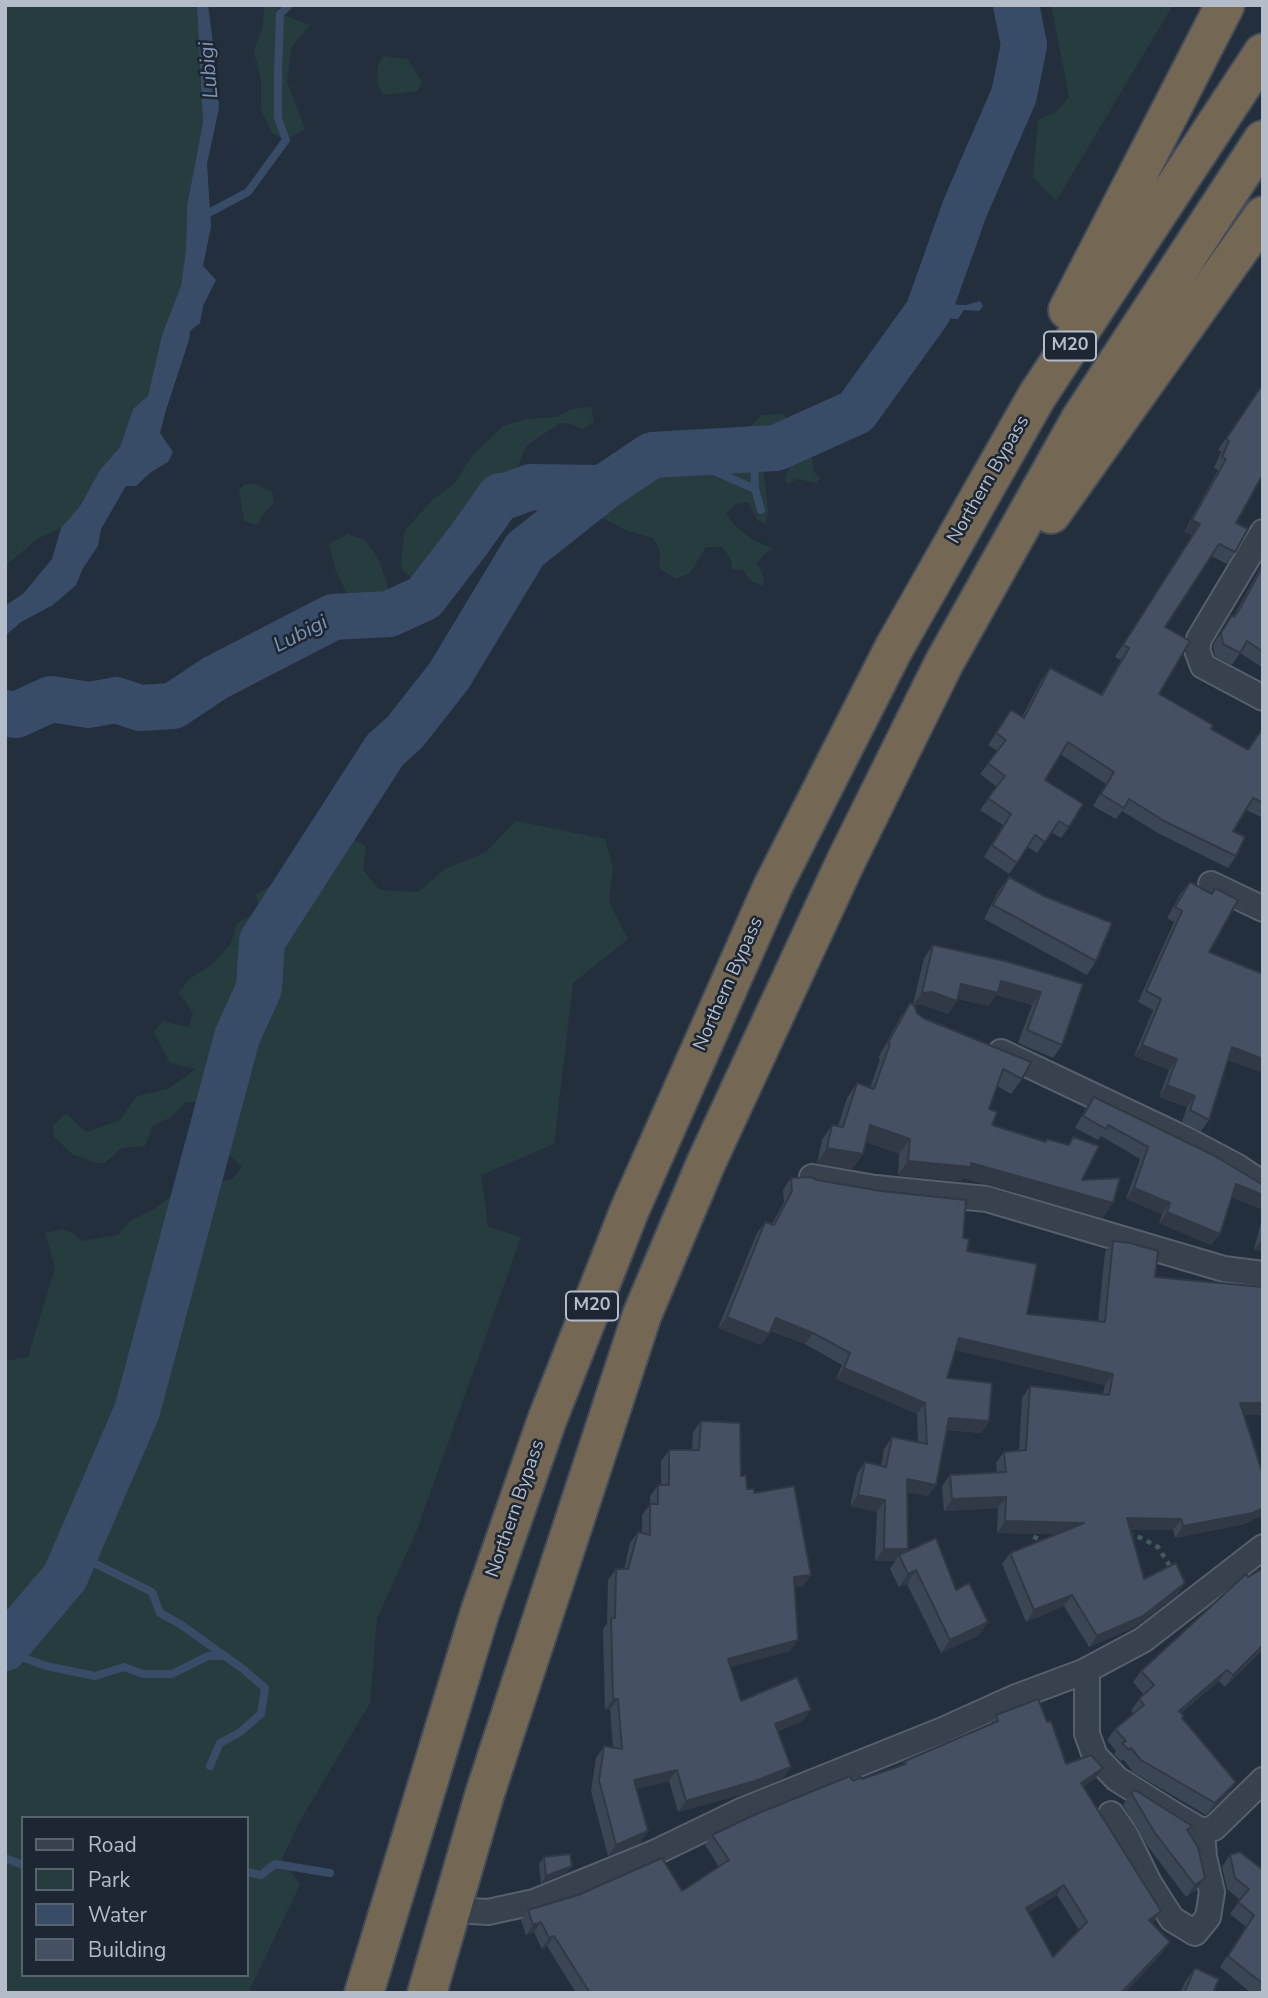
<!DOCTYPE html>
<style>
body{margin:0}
#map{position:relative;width:1268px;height:1998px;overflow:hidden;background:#242f3e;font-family:"Nunito Sans",sans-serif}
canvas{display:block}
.frame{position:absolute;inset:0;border:7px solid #b4bcc9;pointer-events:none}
.legend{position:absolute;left:21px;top:1816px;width:228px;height:161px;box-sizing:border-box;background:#1d2633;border:2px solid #59626f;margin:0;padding:9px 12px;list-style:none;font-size:21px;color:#b4bcc9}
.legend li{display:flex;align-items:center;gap:14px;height:35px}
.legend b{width:35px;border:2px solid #59626f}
</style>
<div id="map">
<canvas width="1268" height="1998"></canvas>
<div class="frame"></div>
<ul class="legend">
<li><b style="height:9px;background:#38414e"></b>Road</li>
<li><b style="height:19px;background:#263c3f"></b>Park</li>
<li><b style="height:19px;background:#394c67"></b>Water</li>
<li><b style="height:19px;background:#455162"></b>Building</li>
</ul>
</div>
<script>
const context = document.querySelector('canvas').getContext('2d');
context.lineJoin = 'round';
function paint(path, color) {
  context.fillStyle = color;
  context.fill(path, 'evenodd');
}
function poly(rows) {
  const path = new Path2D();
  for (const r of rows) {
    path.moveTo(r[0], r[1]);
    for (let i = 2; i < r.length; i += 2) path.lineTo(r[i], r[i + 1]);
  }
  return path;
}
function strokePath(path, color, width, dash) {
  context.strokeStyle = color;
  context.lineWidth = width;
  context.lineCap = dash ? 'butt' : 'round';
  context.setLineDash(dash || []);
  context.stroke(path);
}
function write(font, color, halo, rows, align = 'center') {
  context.font = font + ' "Nunito Sans",sans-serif';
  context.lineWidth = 5;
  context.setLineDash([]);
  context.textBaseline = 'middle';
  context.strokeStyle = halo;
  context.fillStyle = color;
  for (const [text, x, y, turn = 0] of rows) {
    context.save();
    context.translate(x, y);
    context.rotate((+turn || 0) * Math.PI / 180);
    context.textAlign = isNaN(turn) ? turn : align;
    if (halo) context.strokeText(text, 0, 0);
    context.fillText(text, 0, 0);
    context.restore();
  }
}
paint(poly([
 [5,5,197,5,203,122,187,206,186,249,181,286,162,335,148,396,133,409,120,447,100,470,80,506,61,528,37,539,5,566],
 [264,5,278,5,280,14,310,25,291,48,287,82,305,129,286,140,272,133,261,110,261,80,254,51,263,26],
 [1051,5,1173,5,1056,201,1033,177,1038,120,1056,112,1069,97],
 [383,56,408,59,422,82,418,91,383,95,377,82,378,66],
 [591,407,594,421,583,429,571,424,560,423,526,446,516,471,540,466,567,469,589,481,650,481,670,470,671,449,720,444,739,437,762,415,784,414,787,421,768,456,764,475,768,511,766,523,758,521,748,502,736,504,726,513,735,526,753,540,774,549,764,554,757,563,764,578,763,586,751,581,743,570,732,569,731,559,722,547,706,547,690,573,676,579,659,568,660,551,653,538,628,531,604,519,588,518,556,506,536,494,503,497,473,549,446,584,418,583,401,569,404,532,432,500,455,483,472,456,503,426,526,419,556,417,572,409],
 [802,454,812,458,814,471,820,478,816,483,797,479,787,485,785,478,789,469,788,458],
 [245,484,256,484,272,492,274,503,264,513,257,525,244,521,239,490],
 [348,534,365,540,379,560,391,595,385,624,368,625,360,620,356,606,347,594,335,568,329,544],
 [516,821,605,839,613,868,609,902,628,939,573,983,554,1144,481,1175,488,1227,521,1237,417,1530,377,1618,370,1703,301,1819,282,1859,300,1885,248,1993,5,1993,5,1361,28,1357,55,1268,45,1233,63,1229,72,1233,82,1241,118,1235,130,1221,154,1209,177,1191,233,1179,242,1166,225,1152,186,1164,184,1157,188,1139,218,1140,224,1126,206,1102,186,1102,171,1117,153,1126,145,1146,121,1148,105,1163,96,1163,72,1154,54,1137,53,1125,66,1114,87,1132,120,1120,137,1096,168,1089,196,1069,170,1063,154,1032,163,1021,189,1027,193,1013,179,993,188,980,214,963,231,943,237,923,259,911,256,894,272,885,311,896,331,870,349,837,366,846,363,870,380,890,418,892,445,869,486,852],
 [23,1818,247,1818,247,1975,23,1975]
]), '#263c3f');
paint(poly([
 [197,5,208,5,217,74,219,108,207,164,211,226,203,266,216,280,203,306,200,323,190,331,189,340,166,410,160,433,173,452,168,462,151,472,136,486,126,486,123,491,101,529,98,546,83,568,76,585,53,605,21,622,5,636,5,606,24,593,52,559,61,528,80,506,100,470,120,447,133,409,148,396,162,335,181,286,186,249,187,206,203,122],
 [1020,24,1029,35,1031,48,1027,61,1019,72,1013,58],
 [988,154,991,162,991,182,954,237,964,251,966,261,939,282,939,265,944,251,954,237,954,194,964,176],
 [935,291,945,304,966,305,980,301,983,306,979,311,964,310,958,319,941,318,926,333,913,350,899,353,904,317,920,301],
 [65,690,78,695,128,690,157,701,183,700,179,710,173,718,154,719,107,710,87,716,42,703,43,692],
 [5,708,26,710,19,735,15,725,5,718]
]), '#394c67');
strokePath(poly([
 [203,216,248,192,286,140,278,118,278,73,280,14,289,5],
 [754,449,755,489],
 [675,454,755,489,761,510],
 [68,1568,92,1562,152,1592,160,1613,180,1624,243,1669,265,1688,261,1714,239,1733,220,1743,210,1766],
 [5,1656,16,1655,46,1666,95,1676,124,1667,143,1674,172,1674,208,1656,224,1656],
 [5,1858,23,1865],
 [247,1872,261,1875,275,1864,330,1873]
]), '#394c67', 8);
strokePath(poly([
 [5,713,16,715,51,699,89,705,116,700,140,708,173,706,215,678,333,617,389,614,424,598,468,541,500,496,503,497,531,487,603,488],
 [5,1648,65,1577,137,1411,237,1037,259,988,262,941,385,750,405,732,449,676,525,550,603,488,652,455,776,448,856,412,928,312,965,208,1014,95,1024,45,1016,5]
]), '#394c67', 46);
const minor = poly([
 [1263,532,1199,639,1197,650,1203,666,1263,698],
 [1211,884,1263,909],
 [1001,1052,1189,1141,1236,1166,1263,1184],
 [812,1177,875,1188,987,1199,1224,1269,1263,1274],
 [1087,1671,1087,1734,1095,1756,1117,1779,1173,1814,1202,1831,1214,1828,1263,1780],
 [1111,1814,1125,1834,1149,1883,1172,1919,1195,1933,1208,1917,1212,1892,1204,1857,1202,1831],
 [471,1911,488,1912,534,1902,654,1853,741,1811,943,1730,1016,1697,1083,1672,1143,1640,1263,1547]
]);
const motorway = poly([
 [1068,310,1225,5],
 [1051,514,1263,216],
 [364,1993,480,1612,547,1420,630,1209,773,886,894,648,1037,396,1263,53],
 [427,1993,485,1793,642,1315,706,1163,845,863,944,663,1080,420,1263,140]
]);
strokePath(minor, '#565f6c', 28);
strokePath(motorway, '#434c59', 42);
strokePath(poly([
 [1029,1528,1032,1536,1045,1542],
 [1128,1534,1141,1538,1158,1547,1173,1571]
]), '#44595c', 4.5, [5, 5]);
strokePath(minor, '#38414e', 24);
strokePath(motorway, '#746855', 38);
paint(poly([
 [1263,384,1236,523,1235,552,1227,564,1211,556,1165,627,1159,694,1211,729,1248,750,1263,728,1263,818,1246,810,1233,831,1236,856,1228,868,1158,833,1122,811,1116,819,1093,806,1106,784,1060,754,1045,780,1069,827,1061,838,1051,832,1037,853,1028,847,1009,874,984,857,1003,825,980,810,997,787,980,774,998,751,988,745,1011,710,1022,717,1042,679,1050,668,1101,694,1121,660,1115,657,1192,535,1184,532,1218,470,1214,468,1221,452,1218,450],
 [1263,563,1263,668,1240,653,1232,665,1215,656,1213,645,1232,615,1233,617],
 [1009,877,1096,961,1087,975,984,919,999,890],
 [1190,882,1211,893,1215,888,1209,952,1228,1060,1209,1120,1201,1131,1182,1122,1187,1107,1159,1097,1169,1070,1134,1056,1153,1010,1138,1002,1174,922,1167,918,1181,893],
 [933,945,1083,984,1062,1045,1053,1058,1018,1043,1032,1005,996,995,989,1006,958,999,957,1001,948,1014,923,1005,914,1005,917,1013,923,1018,1022,1079,1011,1094,997,1086,989,1109,992,1125,1045,1142,1047,1139,1068,1145,1073,1137,1082,1180,1103,1218,963,1178,960,1181,898,1175,899,1154,866,1142,863,1154,852,1169,817,1163,822,1140,832,1125,838,1126,847,1098,857,1083,870,1088,880,1059,878,1058,900,1018,910,1003,913,1004,924,958],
 [1094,1097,1263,1195,1263,1210,1232,1197,1220,1234,1211,1245,1159,1223,1162,1214,1126,1199,1140,1159,1101,1136,1098,1140,1075,1128,1086,1108],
 [791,1178,963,1238,967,1251,1027,1314,1098,1321,1105,1252,1113,1241,1155,1277,1263,1415,1243,1415,1245,1524,1175,1538,1173,1530,1130,1530,1144,1579,1185,1583,1177,1595,1135,1627,1089,1647,1064,1606,1026,1622,1002,1564,1010,1553,1057,1534,997,1533,998,1508,944,1511,942,1486,950,1475,997,1472,996,1463,1004,1452,1019,1450,1022,1398,1030,1386,1103,1394,1105,1385,955,1350,947,1378,989,1421,981,1433,947,1430,928,1496,907,1492,906,1552,956,1590,988,1622,979,1635,941,1653,907,1584,899,1587,890,1569,895,1561,875,1561,877,1512,850,1506,857,1474,865,1462,881,1466,884,1449,892,1437,918,1442,917,1414,836,1379,842,1365,805,1344,771,1331,761,1345,718,1328,757,1233,765,1222,772,1224,784,1202,783,1190],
 [1263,1214,1263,1252,1254,1250],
 [701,1421,741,1476,747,1489,754,1493,811,1575,803,1586,794,1587,790,1651,730,1667,741,1701,803,1721,778,1731,791,1767,783,1778,747,1793,678,1812,669,1781,636,1789,640,1843,608,1856,591,1791,596,1758,604,1746,613,1748,610,1710,605,1710,603,1629,607,1624,608,1580,616,1569,624,1569,630,1543,638,1532,642,1533,642,1515,650,1504,650,1496,658,1485,661,1485,661,1461,669,1450,692,1450,693,1432],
 [1263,1572,1263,1651,1262,1650,1225,1687,1219,1681,1181,1713,1182,1719,1236,1782,1228,1794,1206,1815,1133,1772,1123,1759,1121,1761,1114,1754,1116,1751,1107,1740,1115,1729,1134,1714,1131,1711,1139,1699,1144,1695,1133,1682,1141,1671,1248,1577],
 [996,1715,1047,1722,1066,1764,1096,1778,1083,1787,1154,1921,1152,1923,1163,1952,1125,1993,576,1993,547,1946,542,1949,534,1932,526,1935,521,1920,528,1910,682,1891,719,1867,705,1845,712,1835,853,1781,862,1779,902,1765,905,1761,990,1724],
 [1057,1895,1079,1930,1053,1957,1028,1913],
 [1131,1793,1188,1832,1205,1878,1196,1890,1186,1897,1147,1845,1123,1805],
 [1230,1855,1263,1870,1263,1993,1251,1993,1220,1967,1246,1927,1230,1914,1240,1900,1227,1889,1222,1867],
 [544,1857,567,1872,541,1883,539,1864],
 [1195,1968,1213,1993,1180,1993,1185,1982]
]), '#3b4654');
paint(poly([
 [1192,520,1200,524,1192,535,1184,532],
 [1001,981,1041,992,1032,1005,996,995,989,1006,952,997,961,984],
 [932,992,957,1001,948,1014,923,1005,913,1005,922,993],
 [1142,1045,1177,1059,1169,1070,1134,1056],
 [1232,1047,1263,1059,1263,1073,1224,1059],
 [1167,1085,1195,1096,1187,1107,1159,1097],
 [870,1125,910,1139,899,1154,860,1140],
 [827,1148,863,1154,852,1169,817,1163],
 [908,1161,971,1163,1113,1203,1103,1218,963,1178,960,1181,898,1175],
 [1236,1184,1263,1195,1263,1210,1228,1196],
 [1134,1188,1170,1203,1162,1214,1126,1199],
 [1167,1212,1220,1234,1211,1245,1159,1223],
 [1262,1239,1263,1252,1254,1250],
 [727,1317,769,1334,761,1345,718,1328],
 [776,1318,813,1333,805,1344,768,1329],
 [959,1338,1113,1374,1105,1385,951,1349],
 [844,1368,925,1403,917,1414,836,1379],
 [1240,1403,1263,1403,1263,1415,1232,1415],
 [949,1418,989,1421,981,1433,941,1429],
 [907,1479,936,1485,928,1496,899,1490],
 [858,1495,885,1500,877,1512,850,1506],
 [1006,1497,998,1508,944,1511,952,1499],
 [1263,1508,1263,1515,1245,1524,1175,1538,1183,1526],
 [1127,1518,1181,1519,1173,1530,1119,1530],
 [1005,1521,1084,1523,1076,1534,997,1533],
 [884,1549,908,1549,901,1559,899,1555,895,1561,875,1561],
 [916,1570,907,1584,899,1587,908,1574],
 [811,1575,803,1586,786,1589,794,1577],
 [1185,1583,1177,1595,1135,1627,1089,1647,1097,1636],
 [1072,1595,1064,1606,1026,1622,1034,1610],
 [988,1622,979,1635,941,1653,950,1640],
 [798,1640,790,1651,720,1670,728,1659],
 [1263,1645,1263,1648,1225,1687,1233,1675],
 [1227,1670,1219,1681,1171,1722,1179,1711],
 [613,1699,618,1699,610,1710,605,1710],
 [811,1710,803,1721,767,1735,775,1724],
 [791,1767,783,1778,747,1793,678,1812,686,1801],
 [1103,1768,1096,1778,1074,1793,1081,1783],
 [677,1770,669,1781,626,1791,634,1780],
 [1236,1782,1228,1794,1206,1815,1215,1803],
 [648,1831,640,1843,608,1856,616,1845],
 [572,1866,567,1872,541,1883,546,1876],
 [1205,1878,1196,1890,1186,1897,1195,1885],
 [1064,1885,1057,1895,1019,1918,1026,1908],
 [1161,1911,1154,1921,1142,1930,1149,1920],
 [541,1922,534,1932,526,1935,533,1925],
 [554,1936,547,1946,542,1949,549,1938],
 [1170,1942,1163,1952,1125,1993,1122,1993]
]), '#303945');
const building = poly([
 [1263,384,1263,474,1236,523,1248,529,1235,552,1219,544,1165,627,1190,641,1159,694,1213,725,1211,729,1248,750,1263,728,1263,803,1253,798,1233,831,1245,837,1236,856,1166,822,1129,799,1124,808,1101,794,1114,772,1068,742,1045,780,1083,804,1069,827,1059,821,1045,842,1035,835,1017,863,992,845,1011,814,988,798,1005,776,988,763,1006,740,996,733,1011,710,1024,718,1050,668,1102,695,1129,648,1123,645,1200,524,1192,520,1226,459,1222,457,1229,441,1226,439,1263,384],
 [1263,566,1263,652,1247,641,1240,653,1223,644,1221,633,1232,615,1234,617,1239,610,1263,566],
 [1009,877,1044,896,1112,923,1096,961,993,905,1009,877],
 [1190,882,1212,894,1215,888,1238,900,1209,952,1263,974,1263,1059,1232,1047,1209,1120,1190,1110,1195,1096,1167,1085,1177,1059,1142,1045,1161,999,1146,991,1182,911,1175,907,1190,882],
 [933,945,1005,961,1083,984,1062,1045,1027,1030,1041,992,1001,981,998,993,961,984,957,1001,932,992,922,993,933,945],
 [910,1003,914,1005,917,1013,923,1018,1031,1062,1022,1079,1003,1069,989,1109,997,1112,992,1125,1046,1142,1047,1139,1069,1145,1073,1137,1099,1146,1082,1180,1120,1178,1113,1203,971,1163,971,1167,908,1161,910,1139,870,1125,863,1154,827,1148,832,1125,843,1127,857,1083,874,1089,890,1044,888,1043,910,1003],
 [1094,1097,1215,1156,1263,1185,1263,1195,1236,1184,1220,1234,1167,1212,1170,1203,1134,1188,1148,1147,1108,1125,1106,1129,1083,1116,1094,1097],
 [811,1177,817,1180,881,1191,966,1200,963,1238,969,1239,967,1251,1037,1264,1027,1314,1105,1322,1113,1241,1130,1243,1158,1251,1155,1277,1263,1287,1263,1403,1240,1403,1263,1475,1263,1508,1253,1513,1183,1526,1181,1519,1127,1518,1144,1579,1176,1563,1185,1583,1143,1616,1097,1636,1072,1595,1034,1610,1010,1553,1084,1523,1005,1521,1006,1497,952,1499,950,1475,1006,1472,1004,1452,1026,1450,1030,1386,1109,1395,1113,1374,959,1338,947,1378,992,1383,989,1421,949,1418,936,1485,907,1479,908,1549,884,1549,885,1500,858,1495,865,1462,886,1467,892,1437,927,1444,925,1403,844,1368,850,1353,813,1333,776,1318,769,1334,727,1317,765,1222,774,1225,792,1191,791,1178,811,1177],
 [701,1421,740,1423,741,1476,746,1475,747,1489,754,1489,754,1493,794,1486,811,1575,794,1577,798,1640,728,1659,741,1701,797,1677,811,1710,775,1724,791,1767,755,1781,686,1801,677,1770,634,1780,648,1831,616,1845,599,1780,604,1746,622,1749,618,1699,613,1699,611,1618,615,1618,616,1569,628,1569,638,1532,650,1535,650,1504,658,1504,658,1485,669,1485,669,1450,699,1450,701,1421],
 [936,1538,956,1590,969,1583,988,1622,950,1640,916,1570,908,1574,899,1555,936,1538],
 [1260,1570,1262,1572,1263,1572,1263,1645,1233,1675,1227,1670,1179,1711,1184,1716,1182,1718,1236,1782,1215,1803,1141,1760,1131,1748,1129,1750,1122,1743,1126,1741,1115,1729,1144,1705,1139,1699,1154,1685,1141,1671,1246,1574,1248,1577,1260,1570],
 [1038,1699,1047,1722,1051,1721,1066,1764,1091,1755,1103,1768,1081,1783,1161,1911,1149,1920,1170,1942,1122,1992,1123,1993,590,1993,554,1936,549,1938,541,1922,533,1925,528,1910,578,1895,662,1858,682,1891,729,1860,712,1835,754,1815,850,1776,853,1781,861,1777,862,1779,906,1764,905,1761,998,1721,996,1715,1038,1699],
 [1064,1885,1087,1922,1053,1957,1026,1908,1064,1885],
 [1135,1790,1192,1826,1187,1830,1198,1847,1205,1878,1195,1885,1155,1833,1131,1793,1135,1790],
 [1240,1852,1263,1870,1263,1984,1228,1956,1254,1915,1238,1902,1249,1889,1235,1878,1230,1855,1240,1852],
 [570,1854,572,1866,546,1876,544,1857,570,1854],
 [1195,1968,1219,1979,1213,1993,1184,1993,1195,1968]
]);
paint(building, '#455162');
strokePath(building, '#303945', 2);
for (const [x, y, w] of [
 [1070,346,52],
 [592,1306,52]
]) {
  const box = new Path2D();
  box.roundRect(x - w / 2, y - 14.5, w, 29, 5);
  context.fillStyle = '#1d2633';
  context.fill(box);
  strokePath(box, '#b4bcc9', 2);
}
write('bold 18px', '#b4bcc9', null, [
 ["M20",1070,346],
 ["M20",592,1306]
]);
write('19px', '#b4bcc9', '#1d2633', [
 ["Northern Bypass",989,480,-60],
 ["Northern Bypass",729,984,-66],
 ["Northern Bypass",516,1509,-71]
]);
write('italic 21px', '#7c92b1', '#1d2633', [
 ["Lubigi",210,70,-95],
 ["Lubigi",301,635,-27]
]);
</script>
